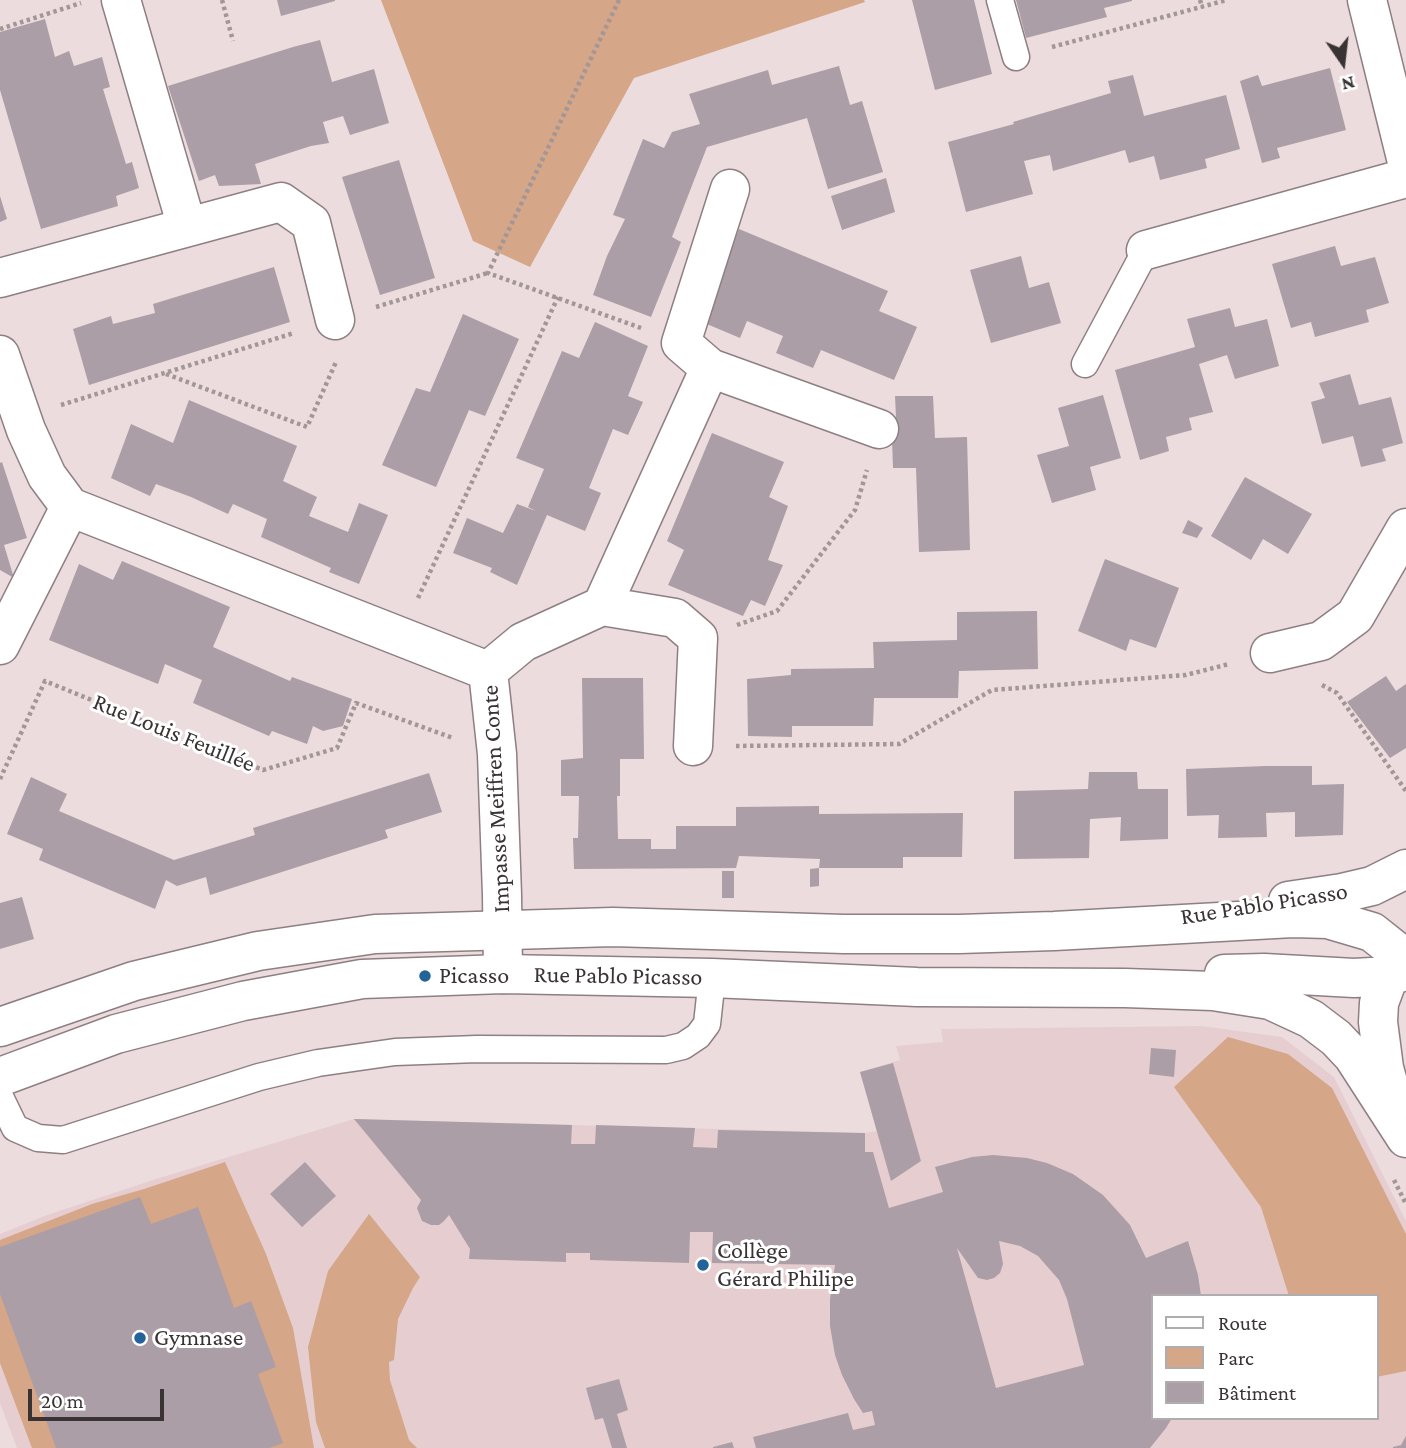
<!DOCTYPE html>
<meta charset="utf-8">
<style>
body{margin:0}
#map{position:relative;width:1406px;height:1448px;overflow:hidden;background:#ecdcde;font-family:"Crimson Pro",serif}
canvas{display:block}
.legend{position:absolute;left:1151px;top:1294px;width:228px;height:126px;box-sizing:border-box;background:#fff;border:2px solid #b0adae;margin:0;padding:9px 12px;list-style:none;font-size:21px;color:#393334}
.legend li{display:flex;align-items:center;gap:14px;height:35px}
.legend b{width:35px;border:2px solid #b0adae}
.north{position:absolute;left:1308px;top:28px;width:70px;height:70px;-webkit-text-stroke:5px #fff;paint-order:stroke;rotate:166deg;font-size:19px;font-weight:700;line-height:28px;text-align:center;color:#393334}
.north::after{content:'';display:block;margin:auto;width:24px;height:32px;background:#393334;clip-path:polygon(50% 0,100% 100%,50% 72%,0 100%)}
.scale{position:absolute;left:28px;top:1389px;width:136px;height:32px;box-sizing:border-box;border:4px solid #393334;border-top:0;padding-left:9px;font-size:21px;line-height:24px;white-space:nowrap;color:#393334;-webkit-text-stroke:5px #fff;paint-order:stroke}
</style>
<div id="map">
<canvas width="1406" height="1448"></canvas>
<ul class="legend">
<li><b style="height:9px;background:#fff"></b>Route</li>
<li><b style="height:19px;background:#d5a687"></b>Parc</li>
<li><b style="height:19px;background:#ac9ea6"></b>Bâtiment</li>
</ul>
<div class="north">N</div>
<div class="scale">20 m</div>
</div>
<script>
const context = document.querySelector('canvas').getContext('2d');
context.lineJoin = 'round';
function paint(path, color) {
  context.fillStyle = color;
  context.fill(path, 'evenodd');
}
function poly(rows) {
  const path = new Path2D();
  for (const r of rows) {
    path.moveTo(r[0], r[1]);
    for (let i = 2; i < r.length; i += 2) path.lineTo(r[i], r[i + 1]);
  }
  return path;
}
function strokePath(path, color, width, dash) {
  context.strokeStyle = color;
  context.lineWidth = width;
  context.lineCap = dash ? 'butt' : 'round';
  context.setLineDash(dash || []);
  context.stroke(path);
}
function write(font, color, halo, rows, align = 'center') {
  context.font = font + ' "Crimson Pro",serif';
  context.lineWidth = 6;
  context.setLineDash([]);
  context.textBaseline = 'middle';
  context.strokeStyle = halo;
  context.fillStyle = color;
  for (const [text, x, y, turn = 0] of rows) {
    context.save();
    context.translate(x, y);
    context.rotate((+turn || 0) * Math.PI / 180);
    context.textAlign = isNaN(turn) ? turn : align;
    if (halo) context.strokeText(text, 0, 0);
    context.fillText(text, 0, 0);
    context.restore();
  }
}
paint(poly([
 [1202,1026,1282,1037,1334,1077,1406,1221,1406,1448,17,1448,0,1403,0,1234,47,1215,156,1179,354,1119,865,1133,877,1131,860,1072,900,1060,896,1046,943,1042,941,1029],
 [1152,1296,1376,1296,1376,1418,1152,1418]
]), '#e6cdd0');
paint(poly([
 [381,0,864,0,865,2,634,78,530,267,473,241],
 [1228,1037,1288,1054,1332,1088,1406,1234,1406,1371,1376,1377,1376,1296,1289,1296,1261,1207,1174,1087],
 [225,1162,266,1254,293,1328,314,1448,32,1448,0,1363,0,1240,92,1204,144,1189],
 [369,1214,420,1277,413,1288,398,1319,394,1360,389,1362,390,1380,409,1440,417,1448,325,1448,316,1422,308,1347,328,1271]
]), '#d5a687');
paint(poly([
 [277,0,335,0,335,1,281,16],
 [912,0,974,0,992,74,935,90],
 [1016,0,1132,0,1132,1,1104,8,1107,17,1026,38],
 [45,19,55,57,69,51,74,66,102,57,110,87,103,89,126,164,132,162,139,188,116,196,118,206,41,229,0,90,0,32],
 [320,40,332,82,374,69,389,123,350,135,343,116,323,122,329,143,311,146,255,164,261,184,219,186,215,175,199,181,168,86,293,47],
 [839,66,850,105,862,101,883,172,828,189,807,118,707,147,672,237,681,242,651,317,593,295,607,256,625,219,613,215,643,139,664,148,672,132,700,124,689,94,768,70,772,85],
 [1330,68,1346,130,1277,148,1280,158,1262,163,1240,81,1258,75,1262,86],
 [1133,75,1144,116,1226,95,1240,149,1205,159,1207,168,1160,180,1154,156,1129,163,1125,150,1053,171,1050,155,1024,161,1033,194,966,212,948,142,1014,124,1013,122,1111,93,1108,81],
 [399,160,435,278,380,295,342,177],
 [886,178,895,212,842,230,831,196],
 [0,196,7,219,0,222],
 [739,229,888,291,879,311,917,327,894,380,821,350,813,368,776,353,783,336,747,321,740,338,702,322],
 [1335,246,1341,266,1375,257,1389,303,1366,310,1369,322,1315,337,1311,322,1291,328,1272,264],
 [1021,256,1029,288,1049,282,1061,323,991,343,970,270],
 [274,267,290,322,89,385,73,329,111,316,113,324,155,313,153,304],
 [1230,308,1235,327,1267,319,1279,366,1235,379,1227,355,1199,364,1213,412,1189,418,1192,430,1166,437,1169,451,1140,460,1115,370,1195,347,1187,319],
 [463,314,519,339,485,416,469,410,436,487,382,465,416,388,430,392],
 [595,322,648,346,628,396,643,402,628,435,613,429,589,488,601,493,585,531,547,515,517,585,490,572,492,568,453,553,467,518,503,533,517,504,536,511,528,507,544,469,516,458,562,351,579,358],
 [1350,374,1359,405,1391,397,1403,443,1382,449,1386,461,1361,467,1353,436,1322,444,1311,402,1325,398,1319,383],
 [1103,395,1121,458,1090,467,1096,490,1052,503,1037,455,1069,446,1058,408],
 [895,396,933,396,935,438,967,437,970,550,919,552,916,468,893,468,892,439,897,438],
 [189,400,297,446,283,481,317,497,309,516,348,532,359,503,388,515,359,584,329,572,331,568,261,537,267,519,233,504,228,514,191,497,156,484,150,496,111,478,131,424,173,443],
 [712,433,784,462,769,497,788,506,768,560,783,565,765,606,751,600,743,616,668,585,684,550,667,541],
 [2,462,27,538,4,545,14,578,0,570,0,463],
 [1245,477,1312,514,1288,554,1263,539,1251,560,1211,536],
 [1188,520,1203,528,1197,538,1182,533],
 [1105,559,1179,588,1156,648,1130,639,1126,651,1078,631],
 [122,561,230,607,213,647,290,681,292,677,352,699,343,726,323,731,313,726,307,744,272,731,269,736,193,703,202,680,165,664,158,684,49,640,79,564,113,580],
 [1037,611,1038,669,959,671,958,698,874,698,873,726,792,726,792,737,748,736,747,679,791,675,791,669,874,668,873,642,957,640,957,612],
 [1386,676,1396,691,1406,684,1406,748,1390,758,1347,702],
 [582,678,643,678,644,759,620,759,620,796,617,796,618,839,651,839,651,849,676,849,676,826,736,826,736,807,819,806,819,814,963,813,962,857,903,857,903,868,819,868,820,859,739,856,736,868,574,869,573,838,578,838,579,796,561,796,561,760,583,758],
 [1266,766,1312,766,1312,785,1344,784,1343,835,1295,837,1295,812,1266,813,1267,837,1218,838,1219,815,1187,816,1186,769],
 [1089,772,1137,772,1138,789,1168,789,1168,839,1120,841,1121,817,1090,819,1089,858,1014,859,1014,791,1088,789],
 [429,773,442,812,385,830,388,838,210,895,206,877,177,886,166,880,155,909,39,860,43,849,7,834,31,777,67,794,59,811,174,860,255,835,253,828],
 [819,868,819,886,810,887,810,869],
 [722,871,734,871,734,898,722,898],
 [22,897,34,939,0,949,0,903],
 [1151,1048,1176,1050,1174,1077,1149,1074],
 [893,1063,921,1161,891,1181,860,1072],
 [354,1119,572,1125,571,1144,595,1144,596,1125,695,1128,693,1147,717,1148,718,1130,865,1133,865,1152,873,1152,889,1208,943,1192,935,1167,972,1157,993,1155,1027,1158,1047,1163,1073,1174,1103,1195,1130,1225,1146,1258,1188,1241,1198,1275,1201,1296,1152,1296,1152,1418,1172,1418,1166,1428,1150,1448,756,1448,753,1437,848,1413,853,1430,875,1425,872,1411,863,1413,854,1399,842,1375,835,1355,830,1326,830,1299,835,1265,712,1263,713,1232,690,1232,689,1263,590,1260,590,1253,566,1253,566,1262,469,1259,470,1249,449,1215,444,1221,439,1225,431,1225,422,1221,417,1208,421,1200],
 [999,1241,1020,1246,1038,1256,1059,1280,1067,1299,1084,1365,996,1388,957,1248,978,1278,987,1280,994,1278,1000,1273,1003,1264],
 [305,1162,336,1196,302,1227,270,1194],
 [140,1197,151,1224,198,1207,234,1308,251,1301,276,1367,258,1374,283,1443,269,1448,56,1448,0,1294,0,1247],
 [619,1379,628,1410,617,1414,627,1448,612,1448,603,1418,595,1420,586,1388],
 [1406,1436,1406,1448,1393,1448,1393,1447,1401,1445],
 [732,1442,734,1448,713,1448,713,1447]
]), '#ac9ea6');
const service = poly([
 [1000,0,1016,57],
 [1085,364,1146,250],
 [0,1097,15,1128,38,1138,63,1140,259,1077,318,1063,395,1052,477,1049,666,1050,683,1046,698,1036,707,1024,712,978]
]);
const minor = poly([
 [121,0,187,227],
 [1367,0,1406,158],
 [730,189,681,343,710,368,879,429],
 [1146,250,1406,178],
 [0,278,281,202,311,223,335,320],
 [0,355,26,430,47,476,70,507,488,671],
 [602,606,675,618,698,638,693,746],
 [0,645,70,507],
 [1270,653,1321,641,1355,616,1406,528],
 [503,974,502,895,497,754,488,671,523,642,602,606,710,368]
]);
const tertiary = poly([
 [1288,901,1342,893,1372,886,1406,869],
 [1224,974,1264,973,1354,978,1389,976,1406,971],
 [0,1027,134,981,258,951,375,934,613,927,844,934,959,934,1054,931,1293,918,1328,919,1372,932,1401,955,1406,961],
 [0,1077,116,1034,243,1001,362,979,503,974,712,978,917,987,1125,988,1213,991,1270,1000,1311,1019,1336,1038,1353,1056,1406,1138],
 [1394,1104,1384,1068,1378,1022,1379,1003,1389,976,1400,957]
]);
strokePath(service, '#8e7f82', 29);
strokePath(minor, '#8e7f82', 41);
strokePath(tertiary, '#8e7f82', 41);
strokePath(poly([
 [222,0,233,41],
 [619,0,488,273,641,328],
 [1200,0,1202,7],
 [0,29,81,3],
 [1052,47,1227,0],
 [376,307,488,273],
 [166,374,307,427,336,362],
 [61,405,294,333],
 [418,598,558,297],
 [737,625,777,611,855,510,867,470],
 [1322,685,1337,693,1406,791],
 [736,746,899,744,992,690,1186,675,1229,664],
 [0,779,45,681,263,770,337,748,356,703,453,738],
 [1394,1180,1406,1204]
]), '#a29697', 4.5, [3.5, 3.5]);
strokePath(service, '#fff', 26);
strokePath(minor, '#fff', 38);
strokePath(tertiary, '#fff', 38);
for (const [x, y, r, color] of [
 [425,976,7,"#236399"],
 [703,1265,7,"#236399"],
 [140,1338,7,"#236399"]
]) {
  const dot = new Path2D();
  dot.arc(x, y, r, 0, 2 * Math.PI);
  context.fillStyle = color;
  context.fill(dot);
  strokePath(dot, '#fff', 2.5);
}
write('24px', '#393334', '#fff', [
 ["Rue Louis Feuillée",174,733,22],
 ["Impasse Meiffren Conte",496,799,-93],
 ["Rue Pablo Picasso",1264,904,-9],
 ["Rue Pablo Picasso",618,976,1]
]);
write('24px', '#393334', '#fff', [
 ["Picasso",439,976],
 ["Collège",717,1251],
 ["Gérard Philipe",717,1279],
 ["Gymnase",154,1338]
], 'left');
</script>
